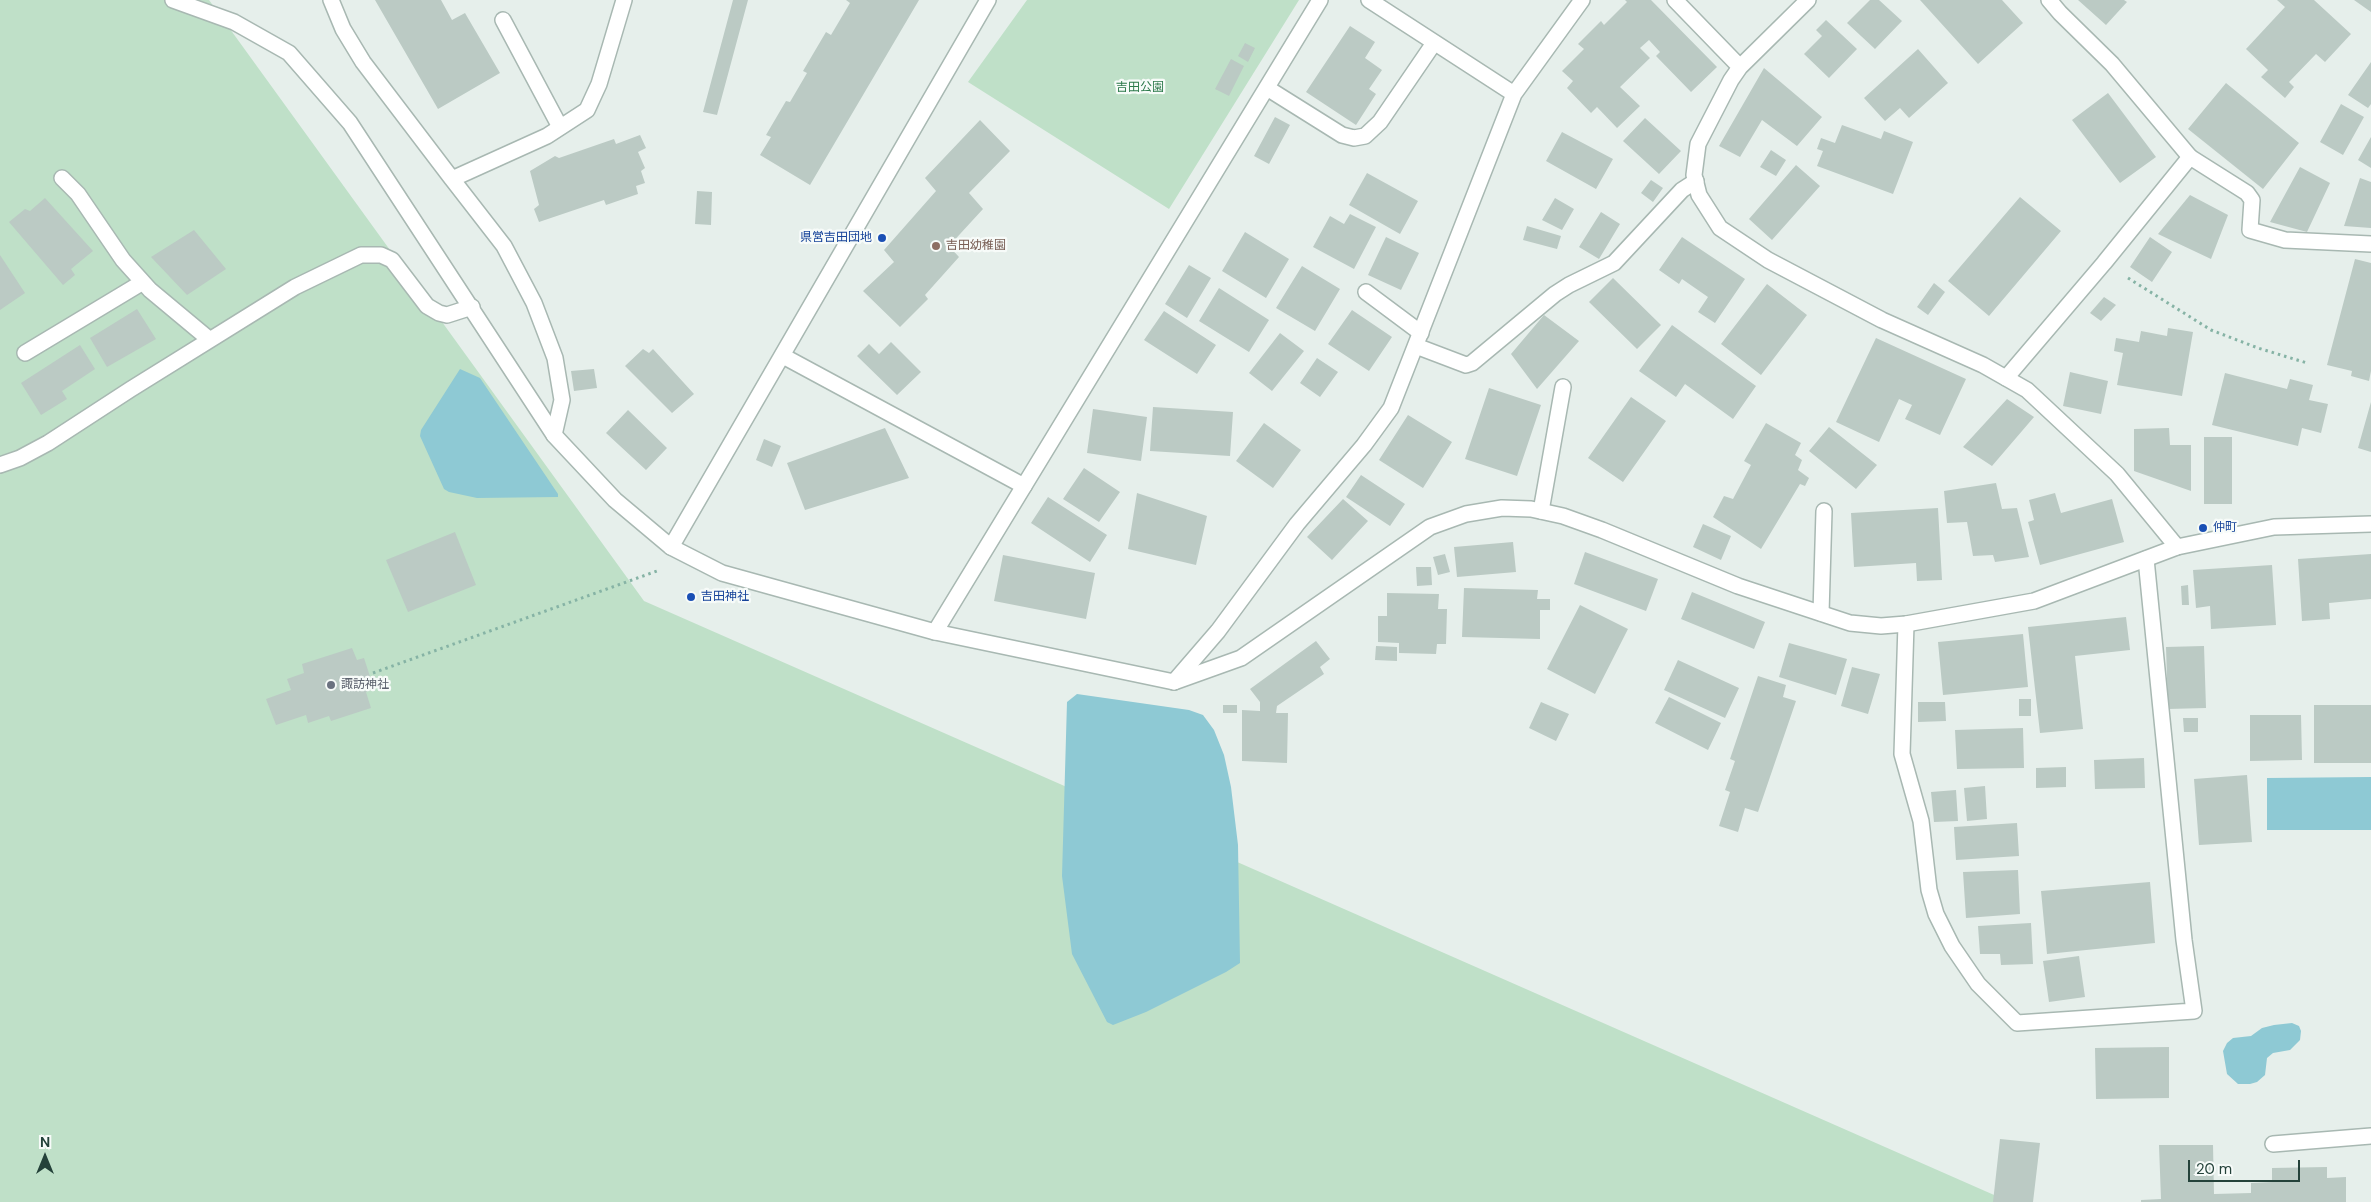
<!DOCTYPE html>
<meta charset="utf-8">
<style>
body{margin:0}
#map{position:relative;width:2371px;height:1202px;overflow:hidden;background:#e6efeb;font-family:"DM Sans",sans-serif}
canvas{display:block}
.north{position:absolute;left:20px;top:1132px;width:50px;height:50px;-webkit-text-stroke:4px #f7fbf9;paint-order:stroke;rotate:0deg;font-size:14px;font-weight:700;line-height:20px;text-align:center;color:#24423a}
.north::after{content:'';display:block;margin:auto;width:18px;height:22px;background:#24423a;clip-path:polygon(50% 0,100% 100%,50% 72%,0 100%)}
.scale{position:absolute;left:2188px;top:1160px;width:112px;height:22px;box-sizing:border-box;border:2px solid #24423a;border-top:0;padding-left:6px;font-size:15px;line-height:18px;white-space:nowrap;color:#24423a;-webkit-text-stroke:4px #f7fbf9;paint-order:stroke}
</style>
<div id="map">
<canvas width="2371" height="1202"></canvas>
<div class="north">N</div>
<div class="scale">20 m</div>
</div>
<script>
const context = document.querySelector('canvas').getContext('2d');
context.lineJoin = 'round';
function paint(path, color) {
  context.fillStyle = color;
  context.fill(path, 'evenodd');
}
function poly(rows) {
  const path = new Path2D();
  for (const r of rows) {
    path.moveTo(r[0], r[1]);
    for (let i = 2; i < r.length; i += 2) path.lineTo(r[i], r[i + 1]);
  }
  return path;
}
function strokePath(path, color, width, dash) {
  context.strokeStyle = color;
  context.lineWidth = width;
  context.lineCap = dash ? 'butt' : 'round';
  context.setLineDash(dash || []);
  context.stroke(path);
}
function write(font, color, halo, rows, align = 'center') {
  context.font = font + ' "DM Sans","Noto Sans JP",sans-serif';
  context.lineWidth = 4.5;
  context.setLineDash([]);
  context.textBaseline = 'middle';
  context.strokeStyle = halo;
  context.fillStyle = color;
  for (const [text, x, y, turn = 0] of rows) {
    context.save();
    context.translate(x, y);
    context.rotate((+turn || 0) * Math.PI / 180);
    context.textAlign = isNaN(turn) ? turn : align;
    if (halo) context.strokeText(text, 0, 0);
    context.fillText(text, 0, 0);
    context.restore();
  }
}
paint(poly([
 [0,0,209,0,644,601,2010,1202,0,1202],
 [1027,0,1299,0,1169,209,968,82]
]), '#bfe0c8');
paint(poly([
 [460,369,480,378,558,494,558,497,477,498,449,492,444,489,420,436,421,430],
 [1077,694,1189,710,1203,715,1214,730,1224,755,1231,787,1238,845,1240,963,1226,972,1146,1012,1113,1025,1107,1022,1072,954,1062,876,1067,702],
 [2371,777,2371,830,2267,830,2267,778],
 [2292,1023,2299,1026,2301,1031,2300,1040,2290,1050,2273,1053,2267,1058,2265,1075,2257,1082,2250,1084,2238,1084,2227,1074,2223,1051,2227,1043,2233,1038,2251,1036,2262,1028,2274,1025]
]), '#8ec9d4');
paint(poly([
 [375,0,441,0,452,20,465,13,500,73,438,109],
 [733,0,748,0,717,115,703,112],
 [846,0,919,0,810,185,760,155,771,137,766,135,786,101,790,102,807,73,803,71,826,32,831,35,850,3],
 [1625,0,1651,0,1717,67,1691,92,1656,56,1660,52,1649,40,1640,48,1650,58,1620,87,1640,106,1617,128,1597,107,1591,113,1567,88,1573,81,1562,71,1584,49,1578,44,1601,21,1604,25,1627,2],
 [1870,0,1879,0,1902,21,1875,49,1847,23],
 [1920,0,2002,0,2023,23,1978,64],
 [2078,0,2124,0,2127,2,2106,25],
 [2277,0,2314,0,2351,34,2325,62,2316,54,2289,82,2294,87,2285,98,2261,77,2268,70,2246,49,2285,7],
 [2354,0,2371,0,2371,12],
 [1826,20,1857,49,1829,78,1804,54,1822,36,1816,30],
 [1350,26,1375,42,1365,58,1382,70,1369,89,1376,94,1356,125,1306,92],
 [1245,43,1255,48,1248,62,1238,56],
 [1918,49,1948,83,1909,118,1900,108,1885,121,1864,98],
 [1231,59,1244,66,1229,96,1215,89],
 [2371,62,2371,104,2368,108,2348,95],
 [1764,68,1822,117,1797,146,1762,120,1740,157,1719,146],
 [2226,83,2299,143,2263,189,2188,129],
 [2108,93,2156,157,2120,183,2072,120],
 [2341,104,2364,117,2343,155,2320,142],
 [1275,117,1290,125,1269,164,1254,156],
 [1645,118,1681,151,1659,174,1623,141],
 [980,120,1010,151,969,193,983,209,949,246,959,257,925,295,928,299,900,327,863,291,894,262,884,250,936,191,925,178],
 [1842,125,1881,139,1884,131,1913,142,1893,194,1817,166,1823,151,1817,149,1821,138,1835,143],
 [1562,132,1613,159,1596,189,1546,161],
 [640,135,646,148,638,152,645,168,641,171,645,183,636,186,638,194,606,205,604,200,539,222,534,209,539,205,530,171,555,156,559,158,614,139,616,144],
 [2371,137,2371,168,2358,160],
 [1771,150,1786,160,1776,176,1760,167],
 [1796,165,1820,186,1772,240,1749,219],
 [2300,167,2330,183,2307,232,2270,222],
 [1367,173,1418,201,1400,234,1349,205],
 [2360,178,2371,182,2371,228,2344,226],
 [1651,180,1663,188,1653,202,1641,193],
 [697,191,712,192,711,225,695,224],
 [2190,195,2228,215,2211,259,2158,234],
 [2020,197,2061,231,1989,316,1948,281],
 [45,198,93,251,71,269,75,275,63,285,9,222,25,209,30,211],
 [1555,198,1574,209,1562,230,1542,220],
 [1601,212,1620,224,1599,259,1579,247],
 [1350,214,1376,227,1354,269,1313,247,1330,216,1344,224],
 [1527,226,1561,236,1557,249,1523,240],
 [194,230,226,269,187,295,151,257],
 [1245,232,1289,259,1266,298,1222,271],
 [1386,237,1419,253,1401,290,1368,275],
 [1682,237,1745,279,1715,323,1698,312,1708,297,1682,279,1679,284,1659,270],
 [2150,237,2172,252,2152,282,2130,267],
 [0,255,25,293,0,310],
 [2355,259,2371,263,2371,371,2369,381,2351,376,2352,371,2327,365],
 [1189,265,1211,278,1187,318,1165,304],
 [1302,266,1340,289,1315,331,1276,308],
 [1613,278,1661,325,1637,349,1589,302],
 [1934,283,1945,292,1928,315,1917,307],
 [1767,284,1807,315,1761,375,1721,344],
 [1219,288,1269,320,1249,352,1199,321],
 [2104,297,2116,305,2101,321,2090,313],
 [137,309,156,339,107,367,90,338],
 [1352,310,1392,337,1369,371,1328,344],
 [1164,311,1216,345,1197,374,1144,340],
 [1544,315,1579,341,1537,389,1511,354],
 [1672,325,1756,386,1733,419,1685,384,1676,397,1639,371],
 [2168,328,2193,332,2182,396,2117,385,2123,353,2114,351,2116,338,2139,342,2141,331,2167,336],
 [1280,333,1304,351,1272,391,1249,373],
 [1876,338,1966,379,1940,435,1905,419,1912,405,1899,399,1879,442,1836,422],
 [891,342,921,372,897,395,857,356,869,344,879,354],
 [80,345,95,369,62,391,67,399,41,415,21,383],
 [643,349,649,353,653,349,694,394,672,413,625,366],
 [1317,358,1338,372,1320,397,1300,383],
 [594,369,597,388,574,391,571,371],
 [2070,372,2108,381,2101,414,2063,406],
 [2225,373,2287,389,2290,379,2313,385,2309,400,2328,404,2321,433,2302,428,2298,446,2212,425],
 [1489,388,1541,405,1517,476,1465,459],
 [1631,397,1666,421,1623,482,1588,458],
 [2007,399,2034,417,1992,466,1963,447],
 [2371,402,2371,452,2358,448],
 [1153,407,1233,412,1230,456,1150,451],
 [1093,409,1147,417,1141,461,1087,453],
 [628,410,667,448,646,470,606,433],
 [1408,415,1452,442,1423,488,1379,460],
 [1264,423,1301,450,1273,488,1236,461],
 [1766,423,1801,443,1795,455,1802,460,1798,470,1809,478,1805,486,1800,484,1761,549,1713,517,1724,496,1733,499,1751,465,1744,461],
 [1829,427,1877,465,1856,489,1809,451],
 [885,428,909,478,805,510,787,463],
 [2169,428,2170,445,2191,445,2191,491,2134,471,2134,429],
 [2204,437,2232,437,2232,504,2204,504],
 [764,439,781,446,772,467,756,460],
 [1084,468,1120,492,1099,522,1063,499],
 [1361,475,1405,504,1390,526,1346,497],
 [1996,483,2002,509,2017,508,2029,557,1995,562,1993,555,1973,556,1967,522,1947,523,1944,491],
 [1137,493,1207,516,1196,565,1128,549],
 [2055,493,2061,513,2112,499,2124,542,2040,565,2028,522,2034,520,2029,500],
 [1048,497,1107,535,1090,562,1031,523],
 [1343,499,1368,521,1332,560,1307,537],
 [1938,508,1942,580,1917,581,1916,563,1854,567,1851,513],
 [1703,524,1731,536,1721,560,1693,547],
 [455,532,476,585,408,612,386,560],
 [1513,542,1516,572,1457,577,1454,547],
 [1585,552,1658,579,1646,611,1574,584],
 [1445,554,1450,572,1438,575,1433,557],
 [2371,554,2371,599,2329,603,2330,619,2302,621,2298,559],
 [1003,555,1095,573,1086,619,994,601],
 [2272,565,2276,625,2211,629,2210,606,2196,608,2193,570],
 [1416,567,1431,567,1432,585,1417,586],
 [2188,585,2189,605,2182,605,2181,586],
 [1464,588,1538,590,1537,599,1550,599,1550,610,1540,610,1540,639,1462,637],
 [1692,592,1765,622,1754,649,1681,619],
 [1387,593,1439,594,1438,609,1447,609,1446,644,1437,644,1436,654,1399,653,1399,643,1378,642,1378,616,1387,616],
 [1580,605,1628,629,1595,694,1547,669],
 [2126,617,2130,650,2075,656,2083,729,2040,733,2028,627],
 [2023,634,2028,687,1943,695,1938,642],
 [1316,641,1330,659,1320,667,1324,674,1277,706,1276,713,1288,713,1287,763,1242,761,1242,710,1260,711,1260,702,1250,689],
 [1789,643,1847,659,1836,695,1779,677],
 [1376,646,1397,647,1397,661,1375,660],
 [2204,646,2206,708,2168,709,2166,647],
 [352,648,357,660,364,658,374,689,366,692,371,708,331,721,329,716,308,723,306,715,276,725,266,699,291,690,287,679,304,673,302,664],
 [1678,660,1739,688,1725,718,1664,690],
 [1852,667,1880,674,1868,714,1841,706],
 [1758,676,1786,685,1783,697,1796,701,1758,812,1745,808,1738,832,1719,826,1730,792,1725,790,1735,761,1730,759],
 [1669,697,1721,723,1708,750,1655,723],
 [2019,699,2031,699,2031,716,2019,716],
 [1541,702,1569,714,1556,741,1529,728],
 [1918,702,1945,702,1946,721,1918,722],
 [1223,705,1237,705,1237,713,1223,713],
 [2314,705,2371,705,2371,763,2314,763],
 [2250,715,2301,715,2302,760,2250,761],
 [2183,718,2198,718,2198,732,2184,732],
 [2023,728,2024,768,1957,769,1955,730],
 [2144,758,2145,788,2095,789,2094,760],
 [2066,767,2066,787,2036,788,2036,768],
 [2247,775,2252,842,2199,845,2194,779],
 [1985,786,1987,819,1967,821,1964,788],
 [1956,790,1958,821,1934,822,1931,792],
 [2017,823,2019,856,1956,860,1954,827],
 [2018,870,2020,914,1966,918,1963,872],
 [2150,882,2155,943,2047,954,2041,891],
 [2031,923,2033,964,2001,965,2000,954,1980,954,1978,926],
 [2079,956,2085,997,2049,1002,2043,961],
 [2169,1047,2169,1098,2096,1099,2095,1048],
 [2000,1139,2040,1143,2033,1202,1993,1202],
 [2159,1145,2213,1145,2214,1194,2251,1193,2251,1183,2272,1182,2272,1168,2327,1167,2327,1178,2346,1177,2346,1202,2141,1202,2141,1200,2161,1199]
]), '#bbcac4');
const service = poly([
 [503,20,560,127],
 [1267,88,1342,135,1354,138,1365,136,1380,122,1434,43],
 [62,178,78,194,123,260,150,290,210,340],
 [1366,292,1421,333],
 [1416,346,1466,365,1472,363,1555,294,1569,285,1614,263,1682,190,1696,181],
 [25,353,143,282],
 [783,356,1024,486],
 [2006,378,2104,263,2190,157,2247,193,2252,200,2250,230,2285,240,2371,244],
 [0,465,20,458,48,443,131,389,295,287,361,255,381,255,392,260,427,306,439,313,447,315,472,307],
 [1541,511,1563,387],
 [1821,613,1824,511]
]);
const minor = poly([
 [331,0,343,29,363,62,452,179],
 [1369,0,1514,94],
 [1675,0,1740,67,1731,80,1698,144,1694,175,1699,195,1720,228,1768,260,1882,320,1983,365,2027,390,2117,474,2177,547],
 [2049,0,2060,13,2112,64,2190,157],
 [1740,67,1808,0],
 [554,435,562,400,555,358,534,303,504,246,452,179,547,136,587,110,599,84,624,0],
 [671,547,988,0],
 [1906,624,1902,754,1921,821,1929,890,1936,914,1952,946,1978,984,2017,1023,2194,1011,2184,940,2146,559],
 [935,632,1320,0],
 [1174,682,1218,631,1297,524,1364,445,1391,408,1514,94,1582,0],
 [2273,1144,2371,1136]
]);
const tertiary = poly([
 [173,0,234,22,289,53,350,123,554,435,615,500,671,547,722,573,935,632,1174,682,1241,658,1430,527,1466,514,1502,508,1531,509,1563,516,1602,530,1738,586,1850,623,1881,626,1906,624,2034,601,2177,547,2274,527,2371,524]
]);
strokePath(service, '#a8b8b2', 18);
strokePath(minor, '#a8b8b2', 18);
strokePath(tertiary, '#a8b8b2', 18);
strokePath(poly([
 [2128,278,2211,330,2258,348,2307,363],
 [373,673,657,571]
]), '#86b3a5', 3, [2.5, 4]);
strokePath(service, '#fff', 15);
strokePath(minor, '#fff', 15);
strokePath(tertiary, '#fff', 15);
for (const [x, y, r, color] of [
 [882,238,5,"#1a4fb4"],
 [936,246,5,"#8d6e63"],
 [2203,528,5,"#1a4fb4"],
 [691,597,5,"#1a4fb4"],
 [331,685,5,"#6b7280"]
]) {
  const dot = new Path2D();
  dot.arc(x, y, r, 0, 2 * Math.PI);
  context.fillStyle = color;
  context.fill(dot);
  strokePath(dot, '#f7fbf9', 2);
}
write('12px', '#2d7a4b', '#f7fbf9', [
 ["吉田公園",1140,88]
]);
write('12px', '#164399', '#f7fbf9', [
 ["県営吉田団地",872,238,"right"],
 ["仲町",2213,528],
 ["吉田神社",701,597]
], 'left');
write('12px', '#785e54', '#f7fbf9', [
 ["吉田幼稚園",946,246]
], 'left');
write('12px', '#5b616d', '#f7fbf9', [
 ["諏訪神社",341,685]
], 'left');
</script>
